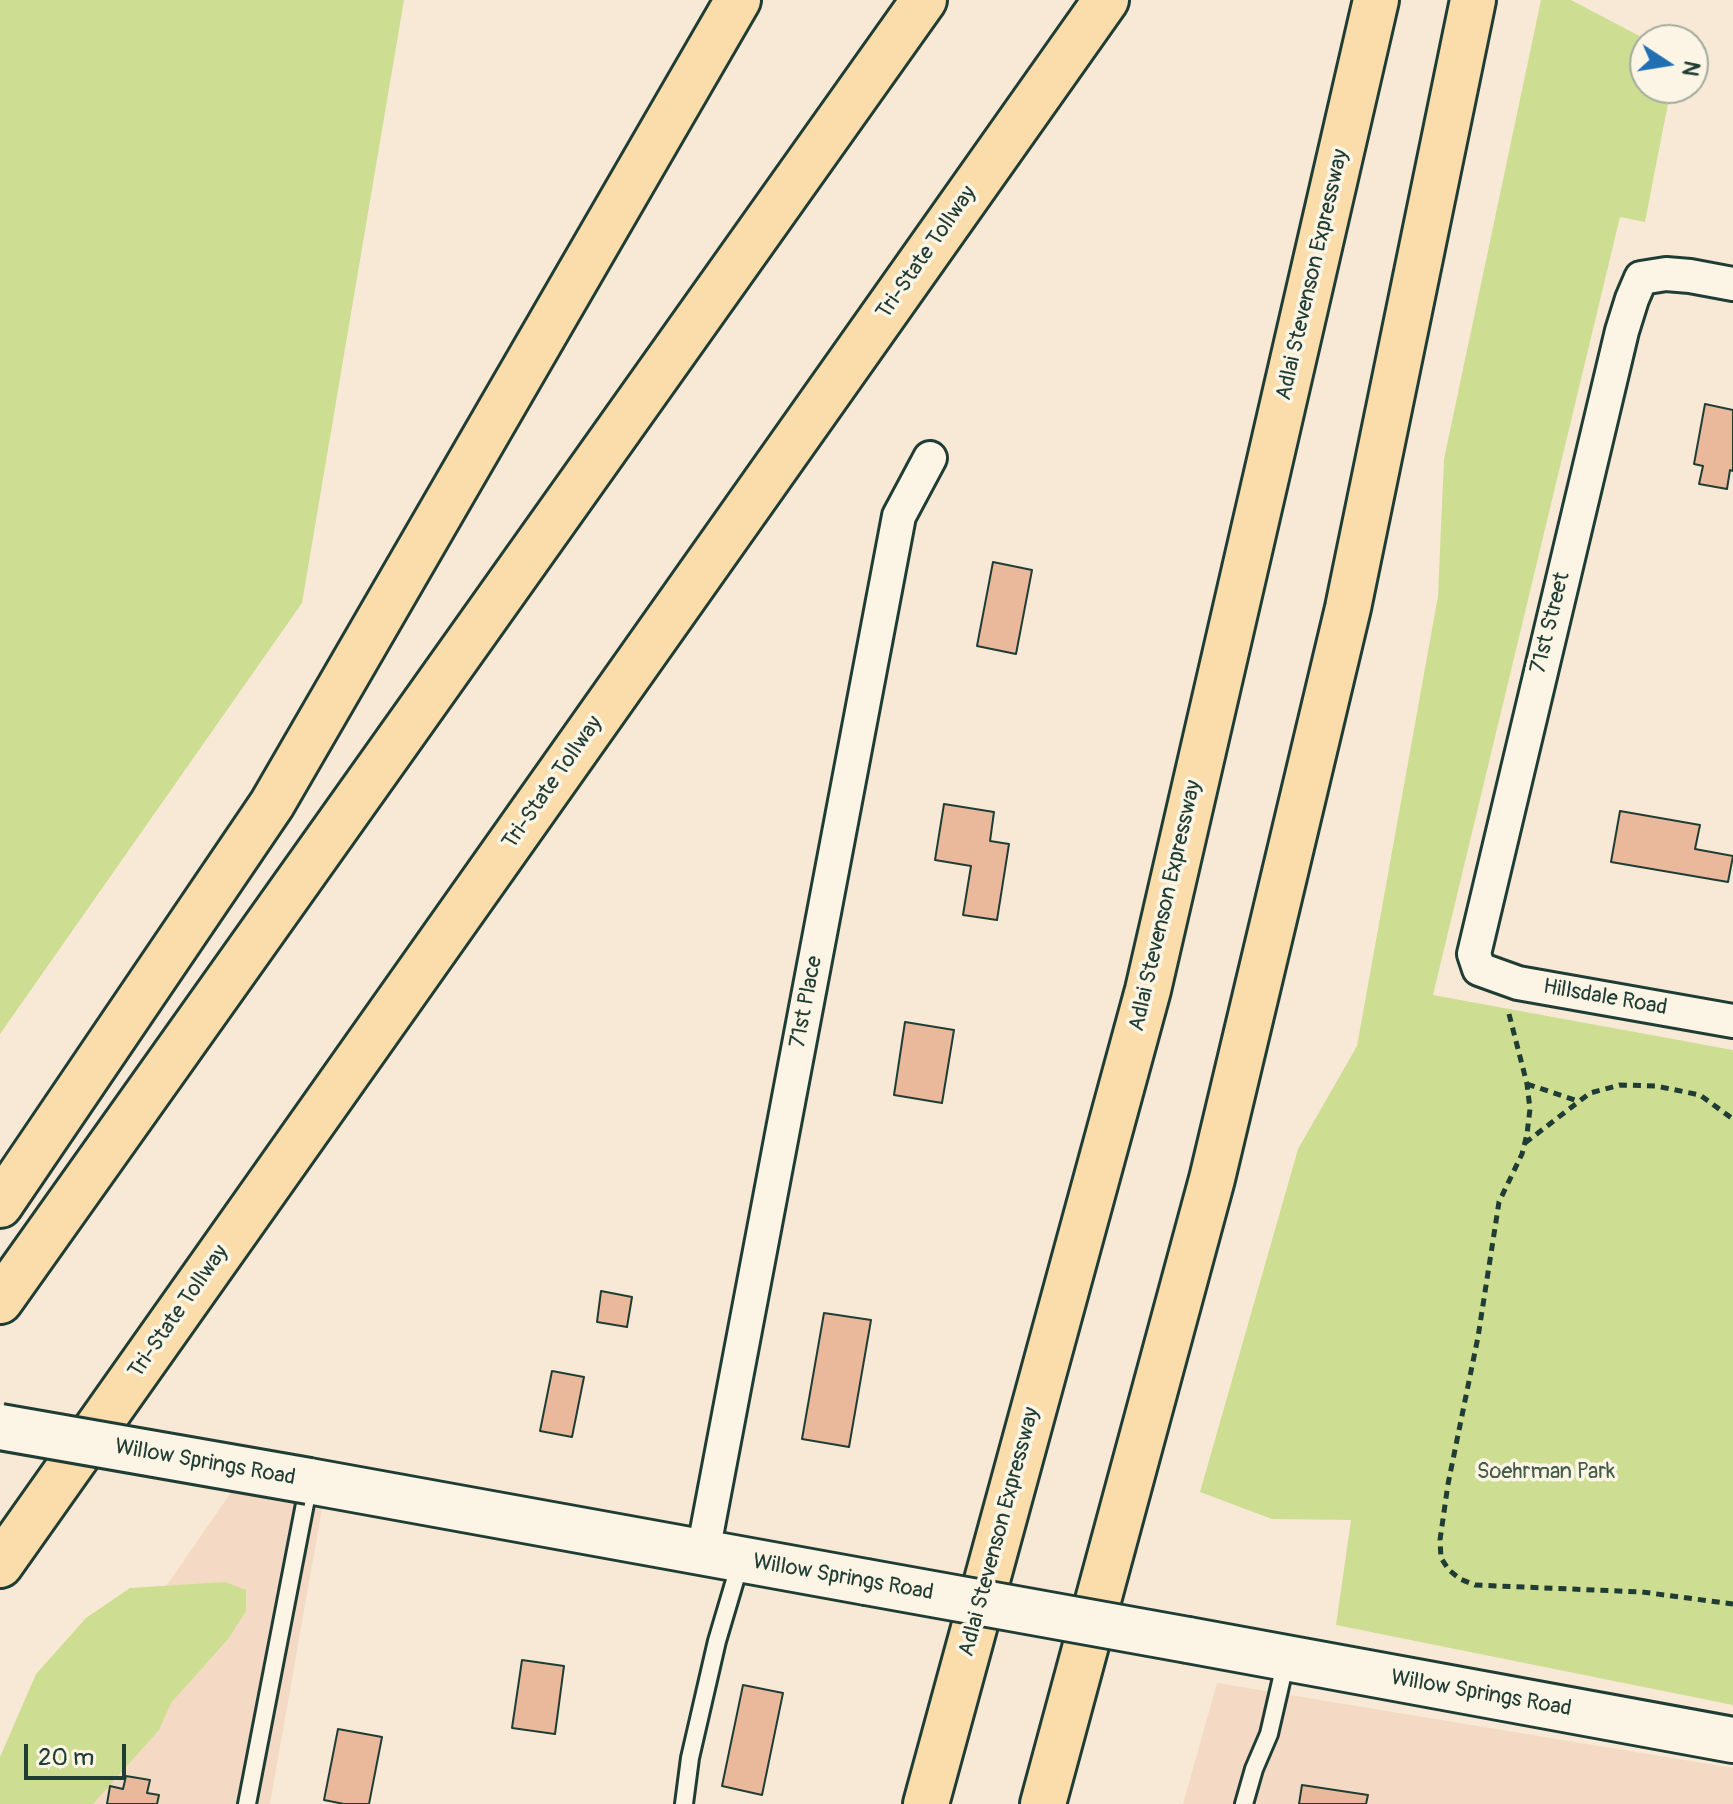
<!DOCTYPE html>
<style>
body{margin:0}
#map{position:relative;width:1733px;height:1804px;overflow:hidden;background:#f8e9d6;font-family:Pangolin,sans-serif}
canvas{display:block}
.north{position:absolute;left:1629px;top:24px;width:80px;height:80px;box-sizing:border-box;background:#fcf5e5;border:2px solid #a4ab9e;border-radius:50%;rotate:102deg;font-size:22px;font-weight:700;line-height:32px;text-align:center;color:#1f3d34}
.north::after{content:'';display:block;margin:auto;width:28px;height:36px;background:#1f6fb2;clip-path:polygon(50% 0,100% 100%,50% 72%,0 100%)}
.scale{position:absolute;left:24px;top:1744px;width:102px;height:36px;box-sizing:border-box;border:4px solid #1f3d34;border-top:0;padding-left:10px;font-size:24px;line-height:28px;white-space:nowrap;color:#1f3d34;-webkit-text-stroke:6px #fcf5e5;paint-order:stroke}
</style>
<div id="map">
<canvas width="1733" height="1804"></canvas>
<div class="north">N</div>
<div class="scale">20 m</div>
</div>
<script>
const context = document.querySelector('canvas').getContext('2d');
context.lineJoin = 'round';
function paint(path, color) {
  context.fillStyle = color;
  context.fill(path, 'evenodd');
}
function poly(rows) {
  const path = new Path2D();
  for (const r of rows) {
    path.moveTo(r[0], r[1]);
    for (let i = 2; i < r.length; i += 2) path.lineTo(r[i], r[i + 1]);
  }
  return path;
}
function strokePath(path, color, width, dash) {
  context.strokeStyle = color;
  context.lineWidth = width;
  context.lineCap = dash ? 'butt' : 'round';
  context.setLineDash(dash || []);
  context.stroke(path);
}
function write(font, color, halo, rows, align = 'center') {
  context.font = font + ' Pangolin,sans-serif';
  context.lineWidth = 7;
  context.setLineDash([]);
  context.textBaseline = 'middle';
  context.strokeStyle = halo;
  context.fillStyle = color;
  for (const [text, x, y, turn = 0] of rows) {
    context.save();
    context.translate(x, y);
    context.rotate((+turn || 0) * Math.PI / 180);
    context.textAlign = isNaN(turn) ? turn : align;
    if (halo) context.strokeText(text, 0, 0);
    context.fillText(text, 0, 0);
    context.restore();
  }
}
paint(poly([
 [236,1485,323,1503,270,1804,16,1804],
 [1217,1683,1733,1768,1733,1804,1183,1804]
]), '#f4dac4');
paint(poly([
 [0,0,404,0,302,603,0,1034],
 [1541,0,1571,0,1647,40,1645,40,1645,88,1671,88,1645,222,1620,217,1433,995,1733,1050,1733,1705,1336,1625,1351,1520,1272,1519,1200,1492,1298,1149,1357,1046,1438,596,1444,459],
 [225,1582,246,1590,246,1611,228,1639,171,1703,159,1730,93,1804,0,1804,0,1757,36,1674,86,1618,130,1588]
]), '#cdde92');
const building = poly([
 [1705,404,1733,410,1733,471,1730,470,1727,489,1699,484,1703,466,1694,464,1705,404],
 [993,562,1032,570,1016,654,977,646,993,562],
 [944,804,994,812,990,841,1009,844,997,920,963,915,971,866,935,860,944,804],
 [1620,811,1700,825,1695,849,1733,856,1728,882,1611,862,1620,811],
 [905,1022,954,1030,942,1103,894,1095,905,1022],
 [601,1291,632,1297,627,1327,597,1322,601,1291],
 [824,1313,871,1320,849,1447,802,1439,824,1313],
 [552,1371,584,1377,572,1437,540,1431,552,1371],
 [522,1660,564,1666,555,1734,512,1728,522,1660],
 [743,1685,783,1693,762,1795,722,1786,743,1685],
 [338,1729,382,1737,369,1804,344,1804,324,1800,338,1729],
 [126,1776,150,1780,147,1793,159,1795,157,1804,107,1804,110,1786,123,1789,126,1776],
 [1302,1785,1368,1795,1366,1804,1299,1804,1302,1785]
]);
paint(building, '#eab89b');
strokePath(building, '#1f3d34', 2);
const service = poly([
 [247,1804,309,1483],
 [684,1804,690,1758,717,1641,741,1560],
 [1244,1804,1254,1769,1269,1734,1286,1660]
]);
const minor = poly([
 [1733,284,1690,276,1666,274,1641,278,1632,299,1622,331,1474,954,1479,969,1518,983,1733,1021],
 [703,1552,899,516,930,458]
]);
const secondary = poly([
 [309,1481,866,1582],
 [1188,1640,1733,1740]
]);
const motorway = poly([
 [0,1205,272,804,738,0],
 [0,1301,924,0],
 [0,1565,1106,0],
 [926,1804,1148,990,1376,0],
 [1043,1804,1212,1179,1348,608,1473,0]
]);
strokePath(service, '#1f3d34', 22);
strokePath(minor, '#1f3d34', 38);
strokePath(secondary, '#1f3d34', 50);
strokePath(motorway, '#1f3d34', 50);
strokePath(poly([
 [1509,1014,1527,1084,1530,1109,1527,1134,1522,1154,1499,1202,1478,1337,1448,1484,1440,1540,1441,1558,1449,1570,1460,1579,1475,1585,1642,1592,1733,1604],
 [1527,1084,1578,1101],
 [1525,1143,1590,1093,1620,1085,1656,1086,1700,1095,1733,1119]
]), '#1f3d34', 5, [8, 6]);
strokePath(service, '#fcf5e5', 16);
strokePath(minor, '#fcf5e5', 32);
strokePath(secondary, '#fcf5e5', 44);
strokePath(motorway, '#faddab', 44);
const secondaryBridge = poly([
 [0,1427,309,1481],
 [866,1582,1188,1640]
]);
strokePath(secondaryBridge, '#1f3d34', 50, []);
strokePath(secondaryBridge, '#fcf5e5', 44);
write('22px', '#1f3d34', '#fcf5e5', [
 ["Tri-State Tollway",927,253,-55],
 ["Adlai Stevenson Expressway",1313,275,-77],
 ["71st Street",1551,623,-76],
 ["Tri-State Tollway",553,783,-55],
 ["Adlai Stevenson Expressway",1166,906,-77],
 ["Hillsdale Road",1605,998,10],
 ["71st Place",807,1002,-79],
 ["Tri-State Tollway",179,1312,-55],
 ["Willow Springs Road",205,1463,10],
 ["Adlai Stevenson Expressway",1000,1532,-75],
 ["Willow Springs Road",843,1578,10],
 ["Willow Springs Road",1481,1694,10]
]);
write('22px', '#425d47', '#fcf5e5', [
 ["Soehrman Park",1546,1472]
]);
</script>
